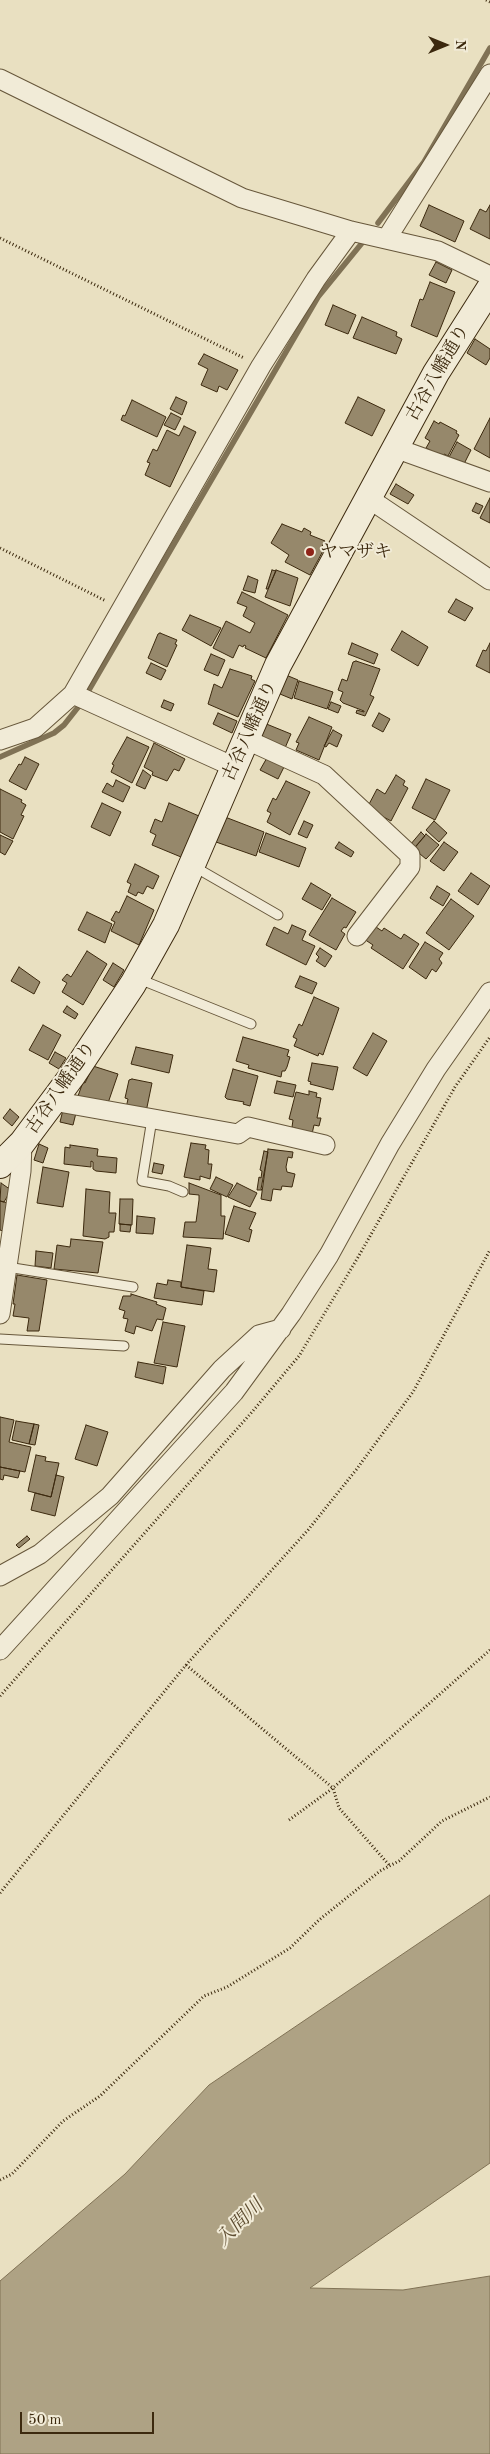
<!DOCTYPE html>
<meta charset="utf-8">
<style>
body{margin:0}
#map{position:relative;width:490px;height:2454px;overflow:hidden;background:#e9e0c1;font-family:"Old Standard TT",serif}
canvas{display:block}
.north{position:absolute;left:420px;top:20px;width:50px;height:50px;-webkit-text-stroke:4px #f1ebd7;paint-order:stroke;rotate:90deg;font-size:14px;font-weight:700;line-height:20px;text-align:center;color:#3c290e}
.north::after{content:'';display:block;margin:auto;width:18px;height:22px;background:#3c290e;clip-path:polygon(50% 0,100% 100%,50% 72%,0 100%)}
.scale{position:absolute;left:20px;top:2412px;width:134px;height:22px;box-sizing:border-box;border:2px solid #3c290e;border-top:0;padding-left:6px;font-size:15px;line-height:18px;white-space:nowrap;color:#3c290e;-webkit-text-stroke:4px #f1ebd7;paint-order:stroke}
</style>
<div id="map">
<canvas width="490" height="2454"></canvas>
<div class="north">N</div>
<div class="scale">50 m</div>
</div>
<script>
const context = document.querySelector('canvas').getContext('2d');
context.lineJoin = 'round';
function paint(path, color) {
  context.fillStyle = color;
  context.fill(path, 'evenodd');
}
function poly(rows) {
  const path = new Path2D();
  for (const r of rows) {
    path.moveTo(r[0], r[1]);
    for (let i = 2; i < r.length; i += 2) path.lineTo(r[i], r[i + 1]);
  }
  return path;
}
function strokePath(path, color, width, dash) {
  context.strokeStyle = color;
  context.lineWidth = width;
  context.lineCap = dash ? 'butt' : 'round';
  context.setLineDash(dash || []);
  context.stroke(path);
}
function write(font, color, halo, rows, align = 'center') {
  context.font = font + ' "Old Standard TT","Noto Serif JP",serif';
  context.lineWidth = 4;
  context.setLineDash([]);
  context.textBaseline = 'middle';
  context.strokeStyle = halo;
  context.fillStyle = color;
  for (const [text, x, y, turn = 0] of rows) {
    context.save();
    context.translate(x, y);
    context.rotate((+turn || 0) * Math.PI / 180);
    context.textAlign = isNaN(turn) ? turn : align;
    if (halo) context.strokeText(text, 0, 0);
    context.fillText(text, 0, 0);
    context.restore();
  }
}
const water = poly([
 [490,1895,490,2163,310,2288,403,2290,490,2276,490,2454,0,2454,0,2281,125,2174,209,2085,490,1895]
]);
paint(water, '#aea284');
strokePath(water, '#807255', 1);
strokePath(poly([
 [378,223,424,162,490,48],
 [86,695,318,297,362,243],
 [0,757,54,733,64,725,79,706]
]), '#807255', 5.5);
const building = poly([
 [429,205,464,221,455,242,420,226,429,205],
 [490,205,490,239,470,229,480,209,486,212,490,205],
 [436,262,452,270,446,283,429,275,436,262],
 [430,282,455,292,437,337,411,326,420,299,423,300,430,282],
 [333,305,356,315,348,334,325,325,333,305],
 [362,317,397,332,396,336,402,339,396,354,353,338,362,317],
 [475,339,490,349,490,358,486,365,467,353,475,339],
 [204,354,238,370,227,390,219,386,217,392,201,385,208,369,198,364,204,354],
 [176,397,187,402,182,415,170,409,176,397],
 [358,397,385,410,372,436,345,423,358,397],
 [132,400,166,417,157,437,121,420,123,415,125,416,132,400],
 [171,413,181,418,175,430,164,425,171,413],
 [490,418,490,458,474,449,490,418],
 [434,421,439,424,440,422,457,431,456,433,459,435,448,456,444,454,443,457,426,448,430,441,425,438,434,421],
 [184,426,196,432,170,487,145,475,150,463,147,462,153,449,157,451,167,430,179,436,184,426],
 [457,442,471,450,463,466,448,459,457,442],
 [396,484,414,495,408,504,390,494,396,484],
 [490,498,490,523,480,518,490,498],
 [476,503,483,506,479,514,472,511,476,503],
 [282,524,302,532,304,528,311,532,310,535,325,541,321,548,324,549,310,575,285,562,289,555,271,543,282,524],
 [272,570,276,571,268,589,266,589,272,570],
 [276,570,298,578,290,606,265,597,276,570],
 [248,576,258,580,255,593,243,590,248,576],
 [242,592,288,615,266,658,245,648,246,646,244,645,243,647,239,645,233,658,213,648,226,621,250,633,255,623,243,616,247,607,237,603,242,592],
 [456,599,473,608,465,621,448,612,456,599],
 [190,615,221,628,211,646,182,630,190,615],
 [402,631,428,647,418,666,391,650,402,631],
 [160,633,177,640,175,644,177,645,167,667,148,658,158,634,160,633],
 [352,643,378,654,374,664,348,654,352,643],
 [490,643,490,673,476,666,483,650,486,651,490,643],
 [211,654,225,660,218,676,204,670,211,654],
 [356,661,380,669,370,695,374,697,365,716,356,713,357,710,364,712,364,711,343,703,340,700,343,692,338,690,342,679,347,681,353,662,356,661],
 [151,663,166,670,161,680,146,673,151,663],
 [230,669,252,676,251,679,255,681,238,717,208,704,214,684,222,688,230,669],
 [286,675,298,680,292,699,280,694,286,675],
 [299,681,333,692,327,709,294,698,299,681],
 [164,700,174,704,171,711,161,707,164,700],
 [331,702,341,706,338,713,328,709,331,702],
 [218,713,237,721,232,733,213,724,218,713],
 [379,713,390,719,383,732,372,726,379,713],
 [309,717,332,727,319,760,296,750,299,743,296,742,309,717],
 [264,723,291,734,285,748,257,738,264,723],
 [333,730,342,735,337,747,329,743,326,747,324,746,333,730],
 [127,737,149,747,132,783,111,772,114,765,112,764,127,737],
 [154,743,185,759,179,771,174,769,167,781,152,775,153,772,144,767,154,743],
 [268,756,285,765,278,779,260,770,268,756],
 [25,757,39,764,26,790,9,781,19,764,21,765,25,757],
 [143,770,151,776,145,789,136,785,143,770],
 [396,775,405,781,403,785,408,788,391,821,367,808,377,789,385,794,396,775],
 [426,779,450,790,435,820,412,808,426,779],
 [116,780,130,787,123,802,102,792,107,783,113,787,116,780],
 [286,781,310,792,290,835,267,822,271,813,267,811,273,798,276,800,286,781],
 [0,789,22,800,21,802,26,805,21,815,24,816,13,839,0,832,0,789],
 [102,803,121,812,110,836,91,827,102,803],
 [169,803,199,816,181,857,152,845,156,835,150,832,155,819,162,822,169,803],
 [225,817,264,832,256,856,216,842,225,817],
 [304,821,313,825,307,838,298,834,304,821],
 [434,821,447,833,439,842,426,830,434,821],
 [421,832,425,836,414,848,410,845,421,832],
 [266,833,306,848,299,867,259,852,266,833],
 [426,834,439,845,426,859,414,849,426,834],
 [0,835,13,841,5,855,0,852,0,835],
 [339,842,354,852,351,857,335,848,339,842],
 [444,842,458,852,444,871,430,861,444,842],
 [135,864,159,876,153,889,147,886,143,894,138,892,136,896,128,892,131,884,127,882,135,864],
 [471,873,490,886,478,905,458,891,471,873],
 [311,883,331,895,322,910,302,899,311,883],
 [437,886,450,894,443,906,430,898,437,886],
 [127,896,154,910,139,945,111,931,115,922,111,920,116,911,119,913,127,896],
 [332,898,356,912,346,928,344,927,341,931,345,934,336,950,309,935,332,898],
 [451,899,474,916,449,950,426,933,451,899],
 [87,912,112,924,105,943,78,930,87,912],
 [292,925,306,931,302,940,315,946,306,965,266,945,274,927,288,934,292,925],
 [373,925,382,931,384,928,401,939,404,934,419,944,403,969,371,948,373,945,364,939,373,925],
 [425,942,443,953,439,959,442,963,436,972,432,969,426,979,409,967,425,942],
 [320,948,332,956,325,967,316,961,319,957,316,954,320,948],
 [87,951,107,964,83,1005,62,992,67,983,62,980,67,974,71,977,87,951],
 [113,963,124,970,114,987,103,980,113,963],
 [19,967,40,982,34,994,11,981,19,967],
 [300,976,317,983,312,994,295,987,300,976],
 [314,997,339,1008,323,1055,319,1053,318,1056,294,1046,297,1039,293,1037,299,1024,302,1026,314,997],
 [67,1006,78,1014,75,1019,63,1012,67,1006],
 [43,1025,61,1035,48,1060,29,1050,43,1025],
 [373,1033,387,1041,367,1076,353,1068,373,1033],
 [243,1037,289,1050,287,1056,290,1057,287,1067,285,1071,282,1071,281,1077,248,1068,249,1065,236,1061,243,1037],
 [136,1047,173,1055,169,1073,131,1064,136,1047],
 [55,1052,66,1058,59,1069,49,1063,55,1052],
 [312,1063,338,1067,333,1090,310,1084,311,1082,308,1081,312,1063],
 [93,1066,118,1074,107,1106,78,1096,83,1082,85,1083,93,1066],
 [233,1069,258,1076,250,1106,243,1104,244,1102,227,1099,225,1097,233,1069],
 [132,1079,152,1083,146,1112,126,1108,128,1099,125,1098,129,1080,132,1079],
 [277,1081,296,1085,293,1097,274,1093,277,1081],
 [309,1091,317,1093,316,1097,321,1098,317,1118,321,1118,319,1126,314,1125,312,1134,292,1127,293,1120,289,1119,296,1092,309,1095,309,1091],
 [10,1109,19,1117,12,1126,3,1118,10,1109],
 [63,1110,76,1113,73,1125,60,1122,63,1110],
 [191,1143,206,1145,205,1149,209,1150,208,1164,212,1164,210,1179,200,1176,200,1180,184,1177,191,1143],
 [39,1144,48,1148,43,1163,34,1160,39,1144],
 [70,1145,98,1149,97,1156,117,1158,116,1173,96,1171,93,1169,93,1162,91,1161,91,1167,64,1164,65,1147,70,1148,70,1145],
 [268,1149,293,1152,292,1158,288,1157,286,1167,287,1172,295,1174,292,1187,282,1186,281,1190,273,1189,271,1201,261,1199,268,1149],
 [264,1151,268,1152,261,1189,262,1190,257,1190,259,1177,261,1178,262,1171,260,1170,264,1151],
 [154,1163,164,1165,162,1174,152,1172,154,1163],
 [43,1167,69,1172,63,1207,37,1203,43,1167],
 [216,1177,233,1185,227,1197,210,1189,216,1177],
 [1,1183,11,1190,4,1202,0,1201,1,1183],
 [189,1183,221,1195,221,1216,225,1216,223,1239,183,1237,185,1222,196,1222,199,1200,199,1195,189,1194,189,1183],
 [237,1183,257,1193,250,1207,228,1197,237,1183],
 [86,1189,110,1192,109,1213,116,1213,114,1232,109,1232,109,1237,105,1239,83,1236,86,1189],
 [120,1199,133,1199,132,1225,119,1224,120,1199],
 [0,1201,8,1203,3,1231,0,1230,0,1201],
 [234,1206,256,1213,249,1229,252,1230,249,1242,225,1234,234,1206],
 [137,1216,155,1218,153,1234,136,1233,137,1216],
 [120,1224,131,1225,130,1232,120,1231,120,1224],
 [71,1239,103,1242,98,1273,54,1269,57,1245,70,1247,71,1239],
 [187,1245,211,1248,208,1269,217,1270,214,1292,181,1287,187,1245],
 [36,1251,53,1253,51,1268,35,1266,36,1251],
 [17,1275,47,1280,39,1331,27,1331,29,1318,13,1316,15,1304,13,1304,17,1275],
 [168,1280,181,1282,181,1287,204,1291,202,1305,154,1298,157,1283,167,1285,168,1280],
 [131,1294,157,1302,156,1304,166,1308,163,1320,157,1319,152,1331,136,1326,134,1334,125,1331,128,1319,123,1318,125,1311,119,1309,123,1296,131,1296,131,1294],
 [163,1322,185,1326,177,1367,154,1363,163,1322],
 [138,1362,166,1367,163,1384,135,1377,138,1362],
 [0,1417,14,1420,9,1442,31,1447,25,1472,0,1467,0,1417],
 [16,1421,34,1424,29,1444,12,1440,16,1421],
 [34,1424,39,1425,35,1445,29,1444,34,1424],
 [86,1425,108,1432,97,1466,75,1459,86,1425],
 [36,1455,46,1457,45,1461,59,1463,51,1497,28,1491,36,1455],
 [0,1467,20,1471,18,1478,4,1475,3,1480,0,1479,0,1467],
 [56,1475,64,1477,55,1516,31,1510,35,1493,51,1497,56,1475],
 [27,1536,30,1539,19,1548,16,1545,27,1536]
]);
paint(building, '#96886b');
strokePath(building, '#3c290e', 1);
const lane = poly([
 [193,866,278,915],
 [139,979,251,1024],
 [152,1119,142,1181,169,1186,183,1192],
 [7,1267,133,1287],
 [0,1339,124,1346]
]);
const street = poly([
 [0,79,242,198,351,231,438,251,490,276],
 [387,238,490,74],
 [395,448,490,482],
 [368,498,490,580],
 [73,694,234,767],
 [245,739,324,775,410,855,410,867,357,936],
 [0,740,35,728,73,694,261,366,316,279,351,231],
 [53,1101,238,1134,248,1127,325,1145],
 [0,1314,21,1171,22,1143],
 [0,1576,40,1554,110,1496,222,1369,259,1335,281,1329],
 [0,1650,234,1392,291,1314,329,1255,390,1144,436,1069,490,992]
]);
const secondary = poly([
 [0,1165,22,1143,72,1076,133,984,166,925,278,665,436,373,490,288]
]);
strokePath(lane, '#67573b', 11);
strokePath(street, '#67573b', 21);
strokePath(secondary, '#3c290e', 28);
strokePath(poly([
 [486,0,490,2],
 [0,238,244,358],
 [0,548,106,601],
 [186,1665,333,1788,339,1808,390,1866],
 [0,1696,252,1412,299,1356,357,1259,455,1087,490,1037],
 [289,1820,333,1788,490,1650],
 [0,1893,186,1665,308,1530,356,1470,413,1392,490,1250],
 [0,2180,12,2174,63,2121,100,2096,204,1996,227,1987,290,1948,319,1920,380,1871,399,1861,442,1821,490,1797]
]), '#3c290e', 3, [1, 2.5]);
strokePath(lane, '#f1ebd7', 9);
strokePath(street, '#f1ebd7', 19);
strokePath(secondary, '#f1ebd7', 26);
for (const [x, y, r, color] of [
 [310,552,5,"#8f2418"]
]) {
  const dot = new Path2D();
  dot.arc(x, y, r, 0, 2 * Math.PI);
  context.fillStyle = color;
  context.fill(dot);
  strokePath(dot, '#f1ebd7', 2);
}
write('18px', '#3c290e', '#f1ebd7', [
 ["古谷八幡通り",438,373,-60],
 ["古谷八幡通り",250,731,-66],
 ["古谷八幡通り",61,1088,-55]
]);
write('18px', '#3c290e', '#f1ebd7', [
 ["ヤマザキ",320,552]
], 'left');
write('italic 19px', '#5e4d31', '#f1ebd7', [
 ["入間川",240,2223,-45]
]);
</script>
